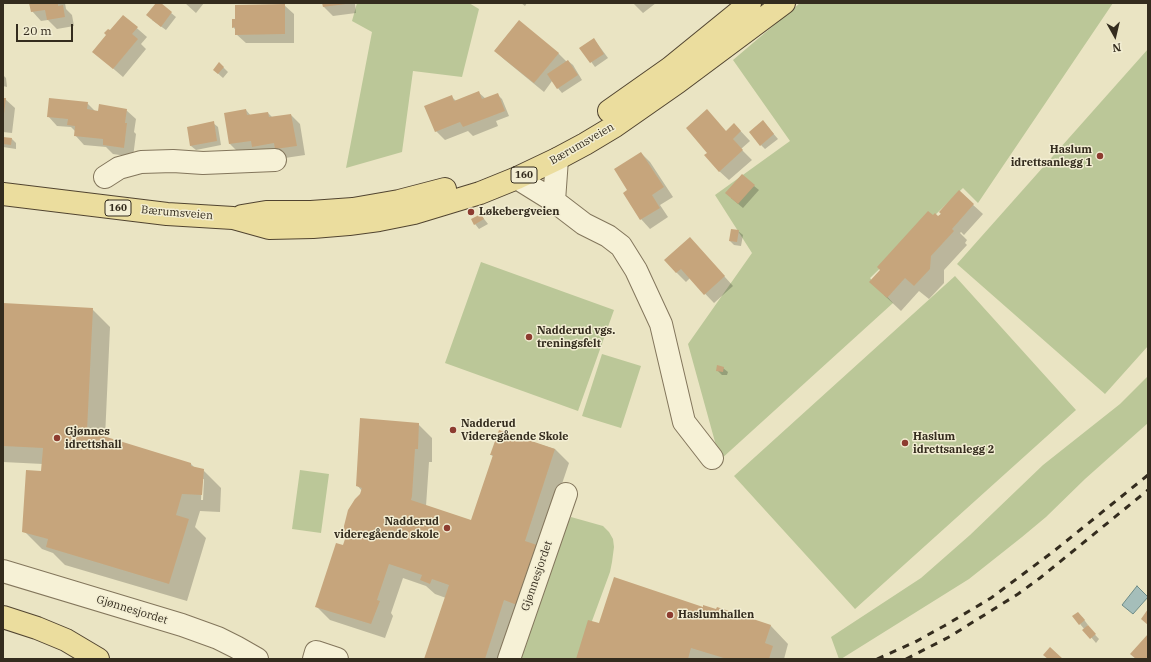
<!DOCTYPE html>
<meta charset="utf-8">
<style>
body{margin:0}
#map{position:relative;width:1151px;height:662px;overflow:hidden;background:#eae4c3;font-family:"IBM Plex Serif",serif}
canvas{display:block}
.frame{position:absolute;inset:0;border:4px solid #342c1e;pointer-events:none}
.north{position:absolute;left:1095px;top:16px;width:40px;height:40px;-webkit-text-stroke:3px #f2edd2;paint-order:stroke;rotate:172deg;font-size:11px;font-weight:700;line-height:16px;text-align:center;color:#342c1e}
.north::after{content:'';display:block;margin:auto;width:14px;height:18px;background:#342c1e;clip-path:polygon(50% 0,100% 100%,50% 72%,0 100%)}
.scale{position:absolute;left:16px;top:24px;width:57px;height:18px;box-sizing:border-box;border:2px solid #342c1e;border-top:0;padding-left:5px;font-size:12px;line-height:14px;white-space:nowrap;color:#342c1e;-webkit-text-stroke:3px #f2edd2;paint-order:stroke}
</style>
<div id="map">
<canvas width="1151" height="662"></canvas>
<div class="frame"></div>
<div class="north">N</div>
<div class="scale">20 m</div>
</div>
<script>
const context = document.querySelector('canvas').getContext('2d');
context.lineJoin = 'round';
function paint(path, color) {
  context.fillStyle = color;
  context.fill(path, 'evenodd');
}
function poly(rows) {
  const path = new Path2D();
  for (const r of rows) {
    path.moveTo(r[0], r[1]);
    for (let i = 2; i < r.length; i += 2) path.lineTo(r[i], r[i + 1]);
  }
  return path;
}
function strokePath(path, color, width, dash) {
  context.strokeStyle = color;
  context.lineWidth = width;
  context.lineCap = dash ? 'butt' : 'round';
  context.setLineDash(dash || []);
  context.stroke(path);
}
function write(font, color, halo, rows, align = 'center') {
  context.font = font + ' "IBM Plex Serif",serif';
  context.lineWidth = 3;
  context.setLineDash([]);
  context.textBaseline = 'middle';
  context.strokeStyle = halo;
  context.fillStyle = color;
  for (const [text, x, y, turn = 0] of rows) {
    context.save();
    context.translate(x, y);
    context.rotate((+turn || 0) * Math.PI / 180);
    context.textAlign = isNaN(turn) ? turn : align;
    if (halo) context.strokeText(text, 0, 0);
    context.fillText(text, 0, 0);
    context.restore();
  }
}
paint(poly([
 [357,3,469,3,479,9,462,77,413,71,402,152,346,168,372,32,352,21],
 [800,3,1113,3,978,203,963,188,870,278,893,303,720,460,688,344,752,253,715,195,790,141,733,60],
 [1148,49,1148,346,1105,394,957,264],
 [481,262,614,310,578,411,445,363],
 [955,276,1076,410,855,609,734,476],
 [602,354,641,366,621,428,582,416],
 [1148,376,1148,423,1085,479,1046,517,1022,537,969,579,841,659,839,659,831,637,921,578,970,535,1043,465,1120,404],
 [300,470,329,474,321,533,292,529],
 [571,517,603,526,609,532,613,539,614,547,612,562,610,572,578,659,520,659,553,549]
]), '#bbc798');
const water = poly([
 [1137,586,1148,597,1133,614,1122,605,1137,586]
]);
paint(water, '#a5beba');
strokePath(water, '#6d8b87', 1);
paint(poly([
 [30,3,65,3,66,9,72,15,74,26,57,29,48,20,41,21,32,11],
 [157,3,159,3,176,17,166,30,152,20],
 [185,3,204,3,196,13],
 [323,3,360,3,360,4,355,4,356,13,333,16,324,7],
 [521,3,527,3,525,6],
 [633,3,656,3,643,13],
 [284,5,294,14,294,43,246,43,236,34,236,30,233,27],
 [123,16,147,37,141,44,146,49,123,77,94,52],
 [594,39,608,58,595,67,581,48],
 [495,51,558,53,567,62,568,61,573,65,582,80,562,93,552,81,544,92,505,60],
 [219,63,228,72,223,78,214,70],
 [3,75,6,78,7,87,3,86],
 [478,92,486,99,497,94,502,99,509,116,496,121,498,126,473,136,468,131,445,140,436,131,451,96,456,101],
 [3,99,5,99,15,108,12,133,3,132],
 [87,103,95,111,126,110,136,119,134,132,136,134,133,157,113,154,106,147,84,145,75,135,75,131,71,127,57,126,48,116],
 [246,110,251,116,268,113,273,118,291,115,300,124,305,155,285,158,239,153,230,144,225,114],
 [213,123,218,127,221,145,196,150,191,146,188,127],
 [734,124,750,141,741,149,752,160,729,180,719,171,726,132],
 [767,126,778,139,765,149,761,145],
 [3,138,12,139,16,143,16,149,3,147],
 [641,153,650,162,673,197,660,205,668,217,650,229,641,219,624,193,629,190],
 [754,186,759,190,743,208,731,198],
 [959,192,983,214,964,235,961,232,960,233,967,240,965,243,967,245,944,270,944,283,929,299,919,291,901,311,884,295,933,216,938,217],
 [481,215,488,224,479,229,475,224],
 [738,231,743,235,741,246,734,245,730,241],
 [699,248,733,286,714,303,690,278,686,282,676,272],
 [3,304,92,309,110,327,105,438,191,464,195,468,203,470,221,488,220,512,200,511,195,527,206,538,187,601,65,565,53,553,42,549,24,531,42,472,43,464,3,462],
 [202,479,204,479,203,500,201,500],
 [723,368,728,372,727,375,722,375,717,370],
 [418,424,432,438,432,462,429,462,426,506,472,521,494,457,491,455,500,432,555,449,569,463,503,659,425,659,446,598,435,594,426,586,403,578,391,613,393,616,385,638,330,620,316,606,344,546,362,491,357,485],
 [703,608,771,626,788,644,784,659,577,659,600,624],
 [1082,617,1088,625,1087,626,1099,639,1096,643,1080,624]
]), '#0003');
paint(poly([
 [29,3,58,3,58,6,63,5,65,17,47,20,45,10,31,12],
 [156,3,161,3,172,12,161,27,146,15],
 [322,3,346,3,346,4,323,7],
 [285,4,285,34,235,35,235,27,232,28,232,19,235,19,235,5],
 [123,15,138,27,132,34,138,39,113,69,92,52,106,35,104,33,108,29,110,30],
 [519,20,559,53,534,83,494,51],
 [594,38,604,54,590,63,579,48],
 [568,60,578,75,557,89,547,74],
 [219,62,224,67,218,74,213,70],
 [479,91,482,99,498,93,505,111,463,127,460,122,435,132,424,106,452,95,454,101],
 [3,98,6,98,4,114,3,114],
 [49,98,88,102,87,109,98,111,99,104,127,109,125,123,127,123,124,148,103,145,103,139,74,136,75,126,67,125,68,119,47,117],
 [246,109,247,115,268,112,269,117,291,114,297,146,275,149,274,143,252,147,251,141,229,144,224,113],
 [707,109,726,131,734,123,741,131,733,139,743,150,719,172,704,155,707,153,686,128],
 [763,120,774,134,760,146,749,132],
 [214,121,217,141,190,146,187,127],
 [3,137,12,138,11,145,3,144],
 [641,152,664,187,652,195,660,208,640,220,623,193,627,190,614,169],
 [742,174,755,185,738,204,725,193],
 [959,190,974,204,952,229,954,231,931,256,930,269,914,286,905,278,887,298,869,282,880,270,877,267,928,211,933,215,935,213,938,216,941,214,939,212],
 [481,214,484,219,474,225,471,219],
 [731,229,739,230,737,242,729,241],
 [690,237,725,276,704,295,681,269,676,273,664,260],
 [3,303,93,308,87,431,191,463,191,466,204,469,202,495,182,494,176,515,189,519,169,584,46,547,48,539,22,532,26,470,41,471,43,448,3,446],
 [717,365,724,367,723,372,716,371],
 [360,418,419,423,418,449,415,449,412,496,411,500,471,520,493,455,490,455,499,430,555,449,525,541,537,545,517,605,504,600,485,659,424,659,449,585,432,579,430,584,420,580,422,575,389,564,377,600,380,601,371,624,315,607,336,543,343,545,345,539,344,526,348,510,355,499,360,494,362,488,356,486],
 [614,577,703,607,703,605,716,609,717,607,771,625,765,643,773,646,769,659,727,659,691,648,688,659,576,659,588,620,599,623],
 [1148,609,1148,625,1141,619],
 [1078,612,1085,620,1079,625,1072,616],
 [1088,625,1096,634,1090,639,1082,630],
 [1148,634,1148,659,1136,659,1130,654],
 [1050,647,1063,659,1048,659,1043,655]
]), '#c6a57c');
const minor = poly([
 [105,177,119,168,141,162,173,161,203,163,275,160],
 [517,178,554,201,557,159],
 [554,201,584,224,608,236,621,246,636,270,661,324,684,422,712,458],
 [3,571,182,625,218,638,236,647,257,659],
 [314,659,316,652,337,659],
 [509,659,566,494]
]);
const major = poly([
 [609,111,670,68,750,3],
 [3,194,167,214,233,218,269,228,313,227,349,224,379,220,414,213,480,193,517,178,557,159,585,144,615,126,678,82,784,3],
 [242,216,266,212,311,212,353,209,399,201,445,189],
 [3,617,37,628,66,640,98,659]
]);
strokePath(minor, '#83765c', 24);
strokePath(major, '#514430', 24);
strokePath(minor, '#f6f1d6', 22);
strokePath(major, '#ebdd9e', 22);
strokePath(poly([
 [877,659,915,642,944,626,991,598,1054,551,1148,475],
 [906,659,949,637,1018,594,1040,578,1148,490]
]), '#342c1e', 3, [7, 7]);
for (const [x, y, r, color] of [
 [1100,156,4,"#8d3c30"],
 [471,212,4,"#8d3c30"],
 [529,337,4,"#8d3c30"],
 [453,430,4,"#8d3c30"],
 [57,438,4,"#8d3c30"],
 [905,443,4,"#8d3c30"],
 [447,528,4,"#8d3c30"],
 [670,615,4,"#8d3c30"]
]) {
  const dot = new Path2D();
  dot.arc(x, y, r, 0, 2 * Math.PI);
  context.fillStyle = color;
  context.fill(dot);
  strokePath(dot, '#f2edd2', 1.5);
}
for (const [x, y, w] of [
 [524,175,26],
 [118,208,26]
]) {
  const box = new Path2D();
  box.roundRect(x - w / 2, y - 8, w, 16, 3);
  context.fillStyle = '#f2edd2';
  context.fill(box);
  strokePath(box, '#342c1e', 1);
}
write('bold 10px', '#342c1e', null, [
 ["160",524,175],
 ["160",118,208]
]);
write('11px', '#342c1e', '#f2edd2', [
 ["Bærumsveien",582,144,-30],
 ["Bærumsveien",177,213,5],
 ["Gjønnesjordet",537,576,-71],
 ["Gjønnesjordet",132,610,17]
]);
write('bold 11px', '#342c1e', '#f2edd2', [
 ["Haslum",1092,150,"right"],
 ["idrettsanlegg 1",1092,163,"right"],
 ["Løkebergveien",479,212],
 ["Nadderud vgs.",537,331],
 ["treningsfelt",537,344],
 ["Nadderud",461,424],
 ["Videregående Skole",461,437],
 ["Gjønnes",65,432],
 ["idrettshall",65,445],
 ["Haslum",913,437],
 ["idrettsanlegg 2",913,450],
 ["Nadderud",439,522,"right"],
 ["videregående skole",439,535,"right"],
 ["Haslumhallen",678,615]
], 'left');
</script>
